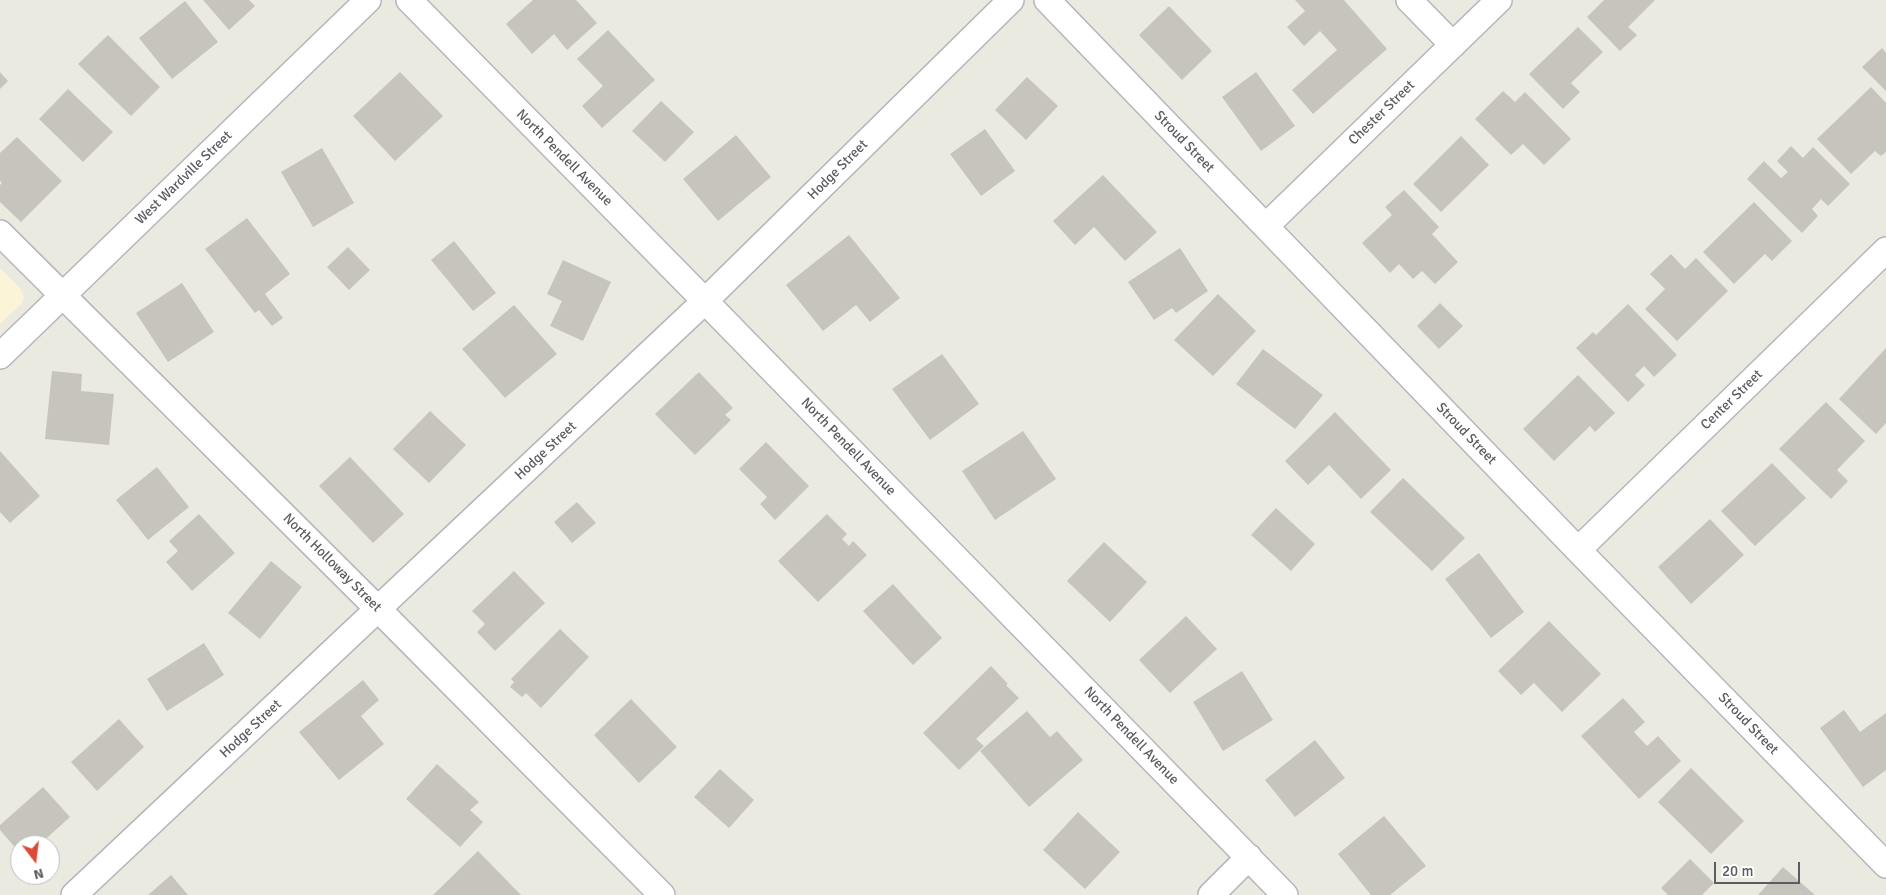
<!DOCTYPE html>
<style>
body{margin:0}
#map{position:relative;width:1886px;height:895px;overflow:hidden;background:#ebeae1;font-family:Signika,sans-serif}
canvas{display:block}
.north{position:absolute;left:10px;top:835px;width:50px;height:50px;box-sizing:border-box;background:#fff;border:1px solid #bdbec0;border-radius:50%;rotate:165deg;font-size:14px;font-weight:700;line-height:20px;text-align:center;color:#5a5c61}
.north::after{content:'';display:block;margin:auto;width:18px;height:22px;background:#dc4a36;clip-path:polygon(50% 0,100% 100%,50% 72%,0 100%)}
.scale{position:absolute;left:1714px;top:862px;width:86px;height:22px;box-sizing:border-box;border:2px solid #5a5c61;border-top:0;padding-left:6px;font-size:15px;line-height:18px;white-space:nowrap;color:#5a5c61;-webkit-text-stroke:4px #fff;paint-order:stroke}
</style>
<div id="map">
<canvas width="1886" height="895"></canvas>
<div class="north">N</div>
<div class="scale">20 m</div>
</div>
<script>
const context = document.querySelector('canvas').getContext('2d');
context.lineJoin = 'round';
function paint(path, color) {
  context.fillStyle = color;
  context.fill(path, 'evenodd');
}
function poly(rows) {
  const path = new Path2D();
  for (const r of rows) {
    path.moveTo(r[0], r[1]);
    for (let i = 2; i < r.length; i += 2) path.lineTo(r[i], r[i + 1]);
  }
  return path;
}
function strokePath(path, color, width, dash) {
  context.strokeStyle = color;
  context.lineWidth = width;
  context.lineCap = dash ? 'butt' : 'round';
  context.setLineDash(dash || []);
  context.stroke(path);
}
function write(font, color, halo, rows, align = 'center') {
  context.font = font + ' Signika,sans-serif';
  context.lineWidth = 5;
  context.setLineDash([]);
  context.textBaseline = 'middle';
  context.strokeStyle = halo;
  context.fillStyle = color;
  for (const [text, x, y, turn = 0] of rows) {
    context.save();
    context.translate(x, y);
    context.rotate((+turn || 0) * Math.PI / 180);
    context.textAlign = isNaN(turn) ? turn : align;
    if (halo) context.strokeText(text, 0, 0);
    context.fillText(text, 0, 0);
    context.restore();
  }
}
paint(poly([
 [0,268,20,288,24,297,21,304,0,324]
]), '#fbf4d7');
paint(poly([
 [203,0,249,0,255,6,229,30],
 [533,0,576,0,597,23,567,50,554,34,532,54,506,24],
 [1295,0,1344,0,1387,49,1313,114,1292,90,1337,50,1320,31,1304,46,1287,27,1305,11],
 [1604,0,1655,0,1628,27,1637,35,1620,51,1587,17],
 [185,1,218,42,172,79,139,38],
 [1169,6,1212,51,1182,80,1139,35],
 [1578,27,1603,52,1571,83,1580,92,1563,109,1529,74],
 [608,30,655,80,602,128,582,106,603,86,577,59],
 [108,35,160,87,131,116,78,64],
 [1882,48,1886,53,1886,91,1862,67],
 [0,72,8,81,0,89],
 [400,72,443,116,395,161,353,116],
 [1256,72,1295,126,1261,151,1222,97],
 [1027,77,1058,106,1026,140,995,110],
 [1871,87,1886,103,1886,152,1881,156,1875,151,1851,174,1817,139],
 [68,89,113,132,83,162,39,119],
 [1503,91,1515,102,1525,92,1571,139,1544,165,1523,144,1511,155,1475,119],
 [661,101,694,132,665,162,632,131],
 [985,129,1015,171,981,196,950,154],
 [736,135,771,177,718,221,683,179],
 [1461,136,1489,165,1441,212,1413,184],
 [17,137,62,181,21,222,0,202,0,185,2,183,0,181,0,153],
 [1791,146,1803,158,1813,147,1850,184,1828,206,1821,199,1812,209,1818,216,1802,233,1747,179,1764,161,1781,178,1788,172,1777,161],
 [322,148,354,203,313,227,281,172],
 [1103,175,1157,232,1125,261,1094,227,1075,245,1053,221],
 [1404,190,1439,227,1432,234,1458,262,1435,284,1422,271,1413,279,1399,264,1390,273,1362,243,1392,215,1385,207],
 [1754,202,1792,241,1772,261,1765,254,1734,284,1703,252],
 [247,218,290,274,265,294,283,318,272,326,259,310,255,313,205,249],
 [849,235,900,298,870,322,856,305,823,331,786,285],
 [454,241,496,293,473,311,431,260],
 [348,247,370,270,349,290,327,267],
 [1180,248,1208,291,1176,313,1172,308,1154,320,1128,282],
 [1671,254,1685,269,1696,258,1728,291,1677,341,1645,309,1665,289,1650,274],
 [563,260,611,282,583,341,550,326,562,301,547,294],
 [182,283,214,332,168,362,136,313],
 [1218,294,1256,331,1213,376,1174,340],
 [1440,303,1463,326,1439,349,1417,326],
 [1628,304,1677,355,1654,377,1644,366,1635,375,1645,385,1628,402,1576,348,1593,332,1596,335],
 [514,305,557,354,505,398,462,349],
 [1886,348,1886,423,1876,434,1839,399],
 [1263,349,1323,395,1295,429,1236,384],
 [942,354,979,404,930,440,892,389],
 [52,371,82,374,81,391,114,394,109,445,45,439],
 [699,372,733,408,725,415,731,420,695,455,655,414],
 [1578,375,1615,413,1595,432,1590,426,1554,461,1523,429],
 [1826,402,1865,441,1837,470,1848,481,1831,499,1779,449],
 [430,411,466,445,429,483,393,449],
 [1335,412,1391,470,1361,499,1329,465,1308,485,1285,461],
 [1023,431,1056,479,995,520,962,471],
 [766,442,809,486,775,520,760,504,767,497,739,469],
 [0,451,40,496,10,523,0,512],
 [350,457,404,514,373,543,319,486],
 [1772,463,1806,498,1755,546,1721,511],
 [157,467,189,507,148,540,116,500],
 [1403,478,1465,538,1432,571,1370,512],
 [577,502,596,523,572,543,554,522],
 [1276,508,1315,544,1291,571,1251,535],
 [199,514,235,553,192,591,166,562,178,551,169,541],
 [827,514,847,534,842,539,849,546,853,541,867,555,818,602,778,561],
 [1710,519,1744,555,1691,604,1658,567],
 [1104,542,1147,582,1110,622,1067,581],
 [1479,553,1524,612,1491,638,1445,579],
 [271,561,302,587,260,639,228,613],
 [514,571,545,603,495,651,477,632,485,624,472,611],
 [893,584,942,638,913,665,863,611],
 [1186,616,1217,649,1170,693,1139,660],
 [1549,621,1601,674,1562,712,1534,683,1521,695,1498,671],
 [560,629,589,657,541,708,526,693,522,697,510,687,514,682,511,679],
 [204,643,224,675,167,711,147,679],
 [991,666,1008,684,1006,685,1019,698,976,739,984,746,959,770,923,733],
 [1242,671,1273,720,1223,751,1193,702],
 [363,680,379,700,361,716,384,744,339,780,299,732],
 [1623,698,1645,722,1634,732,1647,746,1658,736,1681,761,1639,799,1581,736],
 [631,699,677,747,639,783,594,735],
 [1844,710,1860,732,1886,713,1886,770,1863,787,1820,728],
 [1027,711,1050,737,1057,731,1083,760,1029,807,980,751],
 [119,719,144,747,97,791,71,762],
 [1315,740,1345,778,1295,817,1265,780],
 [437,764,479,802,470,810,483,822,460,847,406,799],
 [1691,768,1744,821,1711,854,1658,802],
 [720,769,754,800,729,828,694,797],
 [43,787,70,817,39,845,20,845,20,853,0,830,0,825],
 [1078,812,1120,852,1085,889,1043,850],
 [1384,816,1426,866,1390,895,1371,895,1338,854],
 [478,851,521,895,433,895],
 [1690,859,1714,883,1702,895,1668,895,1661,888],
 [1783,867,1815,895,1758,895],
 [171,875,188,895,148,895]
]), '#c7c4be');
const street = poly([
 [409,0,705,301,1285,895],
 [1047,0,1578,550,1886,865],
 [1409,0,1453,45],
 [1266,226,1499,0],
 [0,233,379,610,662,895],
 [0,356,368,0],
 [1578,550,1886,250],
 [74,895,705,301,1011,0],
 [1211,895,1249,857]
]);
strokePath(street, '#b4b6bb', 28);
strokePath(street, '#fff', 25);
write('14px', '#5a5c61', '#fff', [
 ["Chester Street",1382,113,-44],
 ["Stroud Street",1184,142,46],
 ["North Pendell Avenue",564,158,45],
 ["Hodge Street",838,170,-45],
 ["West Wardville Street",184,178,-44],
 ["Center Street",1732,400,-44],
 ["Stroud Street",1466,434,46],
 ["North Pendell Avenue",848,447,46],
 ["Hodge Street",546,451,-43],
 ["North Holloway Street",332,563,45],
 ["Stroud Street",1748,724,46],
 ["Hodge Street",251,729,-43],
 ["North Pendell Avenue",1131,736,46]
]);
</script>
